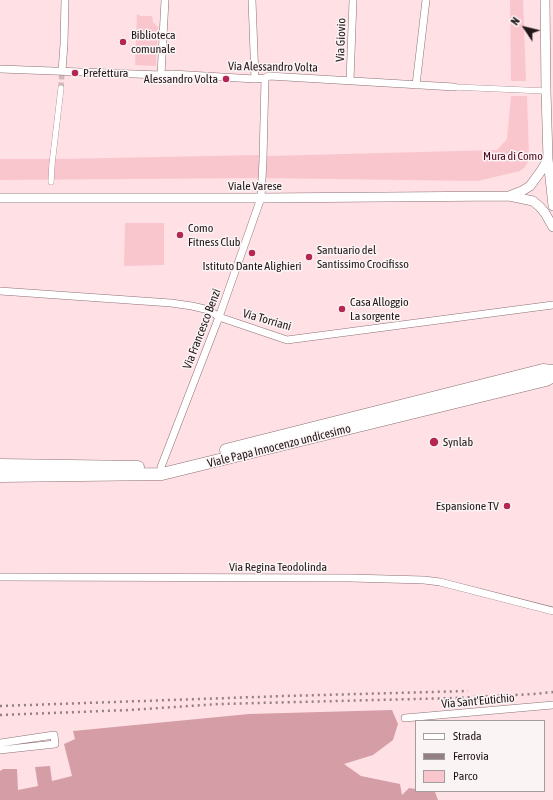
<!DOCTYPE html>
<style>
body{margin:0}
#map{position:relative;width:553px;height:800px;overflow:hidden;background:#ffe0e4;font-family:"Asap Condensed",sans-serif}
canvas{display:block}
.legend{position:absolute;left:415px;top:720px;width:130px;height:72px;box-sizing:border-box;background:#fbf4f5;border:1px solid #a49c9d;margin:0;padding:5px 7px;list-style:none;font-size:12px;color:#221719}
.legend li{display:flex;align-items:center;gap:8px;height:20px}
.legend b{width:20px;border:1px solid #a49c9d}
.north{position:absolute;left:505px;top:8px;width:40px;height:40px;-webkit-text-stroke:3px #fbf4f5;paint-order:stroke;rotate:305deg;font-size:11px;font-weight:700;line-height:16px;text-align:center;color:#221719}
.north::after{content:'';display:block;margin:auto;width:14px;height:18px;background:#221719;clip-path:polygon(50% 0,100% 100%,50% 72%,0 100%)}
</style>
<div id="map">
<canvas width="553" height="800"></canvas>
<ul class="legend">
<li><b style="height:5px;background:#fff"></b>Strada</li>
<li><b style="height:5px;background:#947f82"></b>Ferrovia</li>
<li><b style="height:11px;background:#fac6ce"></b>Parco</li>
</ul>
<div class="north">N</div>
</div>
<script>
const context = document.querySelector('canvas').getContext('2d');
context.lineJoin = 'round';
function paint(path, color) {
  context.fillStyle = color;
  context.fill(path, 'evenodd');
}
function poly(rows) {
  const path = new Path2D();
  for (const r of rows) {
    path.moveTo(r[0], r[1]);
    for (let i = 2; i < r.length; i += 2) path.lineTo(r[i], r[i + 1]);
  }
  return path;
}
function strokePath(path, color, width, dash) {
  context.strokeStyle = color;
  context.lineWidth = width;
  context.lineCap = dash ? 'butt' : 'round';
  context.setLineDash(dash || []);
  context.stroke(path);
}
function write(font, color, halo, rows, align = 'center') {
  context.font = font + ' "Asap Condensed",sans-serif';
  context.lineWidth = 3;
  context.setLineDash([]);
  context.textBaseline = 'middle';
  context.strokeStyle = halo;
  context.fillStyle = color;
  for (const [text, x, y, turn = 0] of rows) {
    context.save();
    context.translate(x, y);
    context.rotate((+turn || 0) * Math.PI / 180);
    context.textAlign = isNaN(turn) ? turn : align;
    if (halo) context.strokeText(text, 0, 0);
    context.fillText(text, 0, 0);
    context.restore();
  }
}
paint(poly([
 [510,0,523,0,526,81,511,81],
 [137,14,141,16,152,16,153,22,158,27,156,65,155,66,135,65],
 [511,96,527,96,529,156,528,162,525,167,520,171,478,181,259,178,0,180,0,159,59,159,259,155,268,156,497,150,507,139],
 [125,223,164,223,164,265,124,266]
]), '#fac6ce');
paint(poly([
 [392,710,398,724,393,740,373,755,344,764,361,776,400,784,402,795,409,788,416,789,416,791,435,792,438,800,0,800,0,771,3,769,17,769,18,790,38,786,35,767,50,766,52,781,72,776,64,744,75,739,73,731,249,714]
]), '#d59ea7');
strokePath(poly([
 [61,88,62,71]
]), '#d3b8bb', 5.5, [5.5, 3]);
const pedestrian = poly([
 [454,87,546,91],
 [51,182,52,164,61,88]
]);
const minor = poly([
 [252,0,255,79],
 [0,69,161,75,172,74,255,79,265,78,269,76,454,87],
 [62,71,64,44,65,0],
 [161,75,165,0],
 [350,81,353,0],
 [416,85,426,0],
 [0,291,171,303,192,306,209,310,219,317,287,340,553,305],
 [161,467,219,317,261,198,263,160,265,78],
 [0,577,351,578,424,580,440,582,553,611],
 [405,718,553,705],
 [0,743,54,735,55,744,0,750]
]);
const tertiary = poly([
 [545,0,546,91,548,159,553,206],
 [509,196,533,201,540,207,545,213,553,227],
 [0,198,261,198,509,196,522,191,530,186,541,171,548,159]
]);
const primary = poly([
 [226,450,535,372,543,370,553,371],
 [0,465,138,467],
 [0,476,162,474,546,380,553,376]
]);
strokePath(pedestrian, '#8c7174', 6);
strokePath(minor, '#8c7174', 8);
strokePath(tertiary, '#8c7174', 10);
strokePath(primary, '#8c7174', 13);
strokePath(pedestrian, '#fff', 5.5);
strokePath(minor, '#fff', 7);
strokePath(tertiary, '#fff', 9);
strokePath(primary, '#fff', 12);
strokePath(poly([
 [0,706,285,696,468,691],
 [0,715,130,710,219,704,455,698,534,694,553,692]
]), '#947f82', 2.5, [2, 4]);
for (const [x, y, r, color] of [
 [123,42,4,"#b62652"],
 [75,73,4,"#b62652"],
 [226,79,4,"#b62652"],
 [180,235,4,"#b62652"],
 [252,253,4,"#b62652"],
 [309,257,4,"#b62652"],
 [342,309,4,"#b62652"],
 [434,442,5,"#b62652"],
 [507,506,4,"#b62652"]
]) {
  const dot = new Path2D();
  dot.arc(x, y, r, 0, 2 * Math.PI);
  context.fillStyle = color;
  context.fill(dot);
  strokePath(dot, '#fbf4f5', 1.5);
}
write('12px', '#221719', '#fbf4f5', [
 ["Biblioteca",131,35],
 ["comunale",131,49],
 ["Prefettura",83,73],
 ["Alessandro Volta",218,79,"right"],
 ["Como",188,228],
 ["Fitness Club",188,242],
 ["Santuario del",317,250],
 ["Santissimo Crocifisso",317,264],
 ["Istituto Dante Alighieri",252,266,"center"],
 ["Casa Alloggio",350,302],
 ["La sorgente",350,316],
 ["Synlab",443,442],
 ["Espansione TV",499,506,"right"]
], 'left');
write('12px', '#221719', '#fbf4f5', [
 ["Via Giovio",341,40,-88],
 ["Via Alessandro Volta",273,67,1],
 ["Viale Varese",255,186],
 ["Via Torriani",267,320,16],
 ["Via Francesco Benzi",202,329,-69],
 ["Viale Papa Innocenzo undicesimo",279,446,-14],
 ["Via Regina Teodolinda",278,567],
 ["Via Sant'Eutichio",478,701,-5]
]);
write('12px', '#4e0c20', '#fbf4f5', [
 ["Mura di Como",513,156]
]);
</script>
